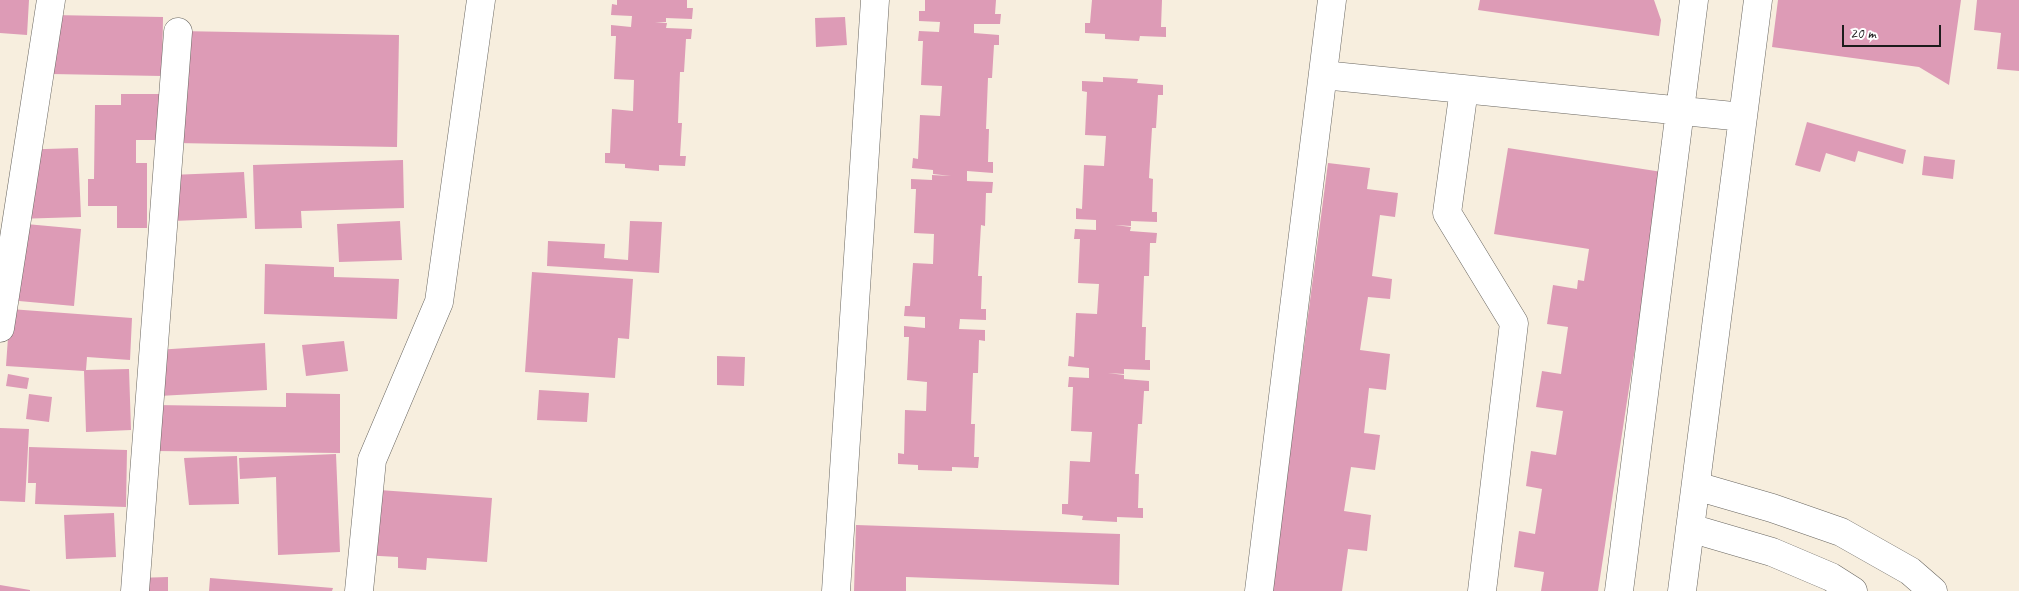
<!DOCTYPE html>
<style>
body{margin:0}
#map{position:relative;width:2019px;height:591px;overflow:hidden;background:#f7eede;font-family:Caveat,sans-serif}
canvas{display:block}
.scale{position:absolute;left:1842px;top:25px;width:99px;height:22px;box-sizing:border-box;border:2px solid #1c1c1c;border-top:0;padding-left:6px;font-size:15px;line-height:18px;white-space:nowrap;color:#1c1c1c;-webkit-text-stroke:4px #fff;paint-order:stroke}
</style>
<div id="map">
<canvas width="2019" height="591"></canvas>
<div class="scale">20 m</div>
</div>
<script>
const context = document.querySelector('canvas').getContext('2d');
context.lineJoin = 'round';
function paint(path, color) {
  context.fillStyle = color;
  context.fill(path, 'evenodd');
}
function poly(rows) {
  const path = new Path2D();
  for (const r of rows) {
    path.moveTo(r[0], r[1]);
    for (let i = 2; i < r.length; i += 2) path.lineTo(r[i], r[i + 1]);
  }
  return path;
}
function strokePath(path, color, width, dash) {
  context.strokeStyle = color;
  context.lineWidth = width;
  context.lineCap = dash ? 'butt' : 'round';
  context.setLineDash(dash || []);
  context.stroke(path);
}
paint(poly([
 [0,0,29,0,27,35,0,33],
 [617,0,687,0,687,8,693,8,692,19,666,18,666,22,655,23,667,23,666,28,692,29,691,39,686,39,684,72,680,72,678,123,682,123,680,156,686,156,685,166,659,165,659,171,625,168,625,164,605,163,605,153,610,153,612,109,633,111,634,80,614,79,616,36,611,36,611,25,631,27,632,16,611,15,612,4,617,5],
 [925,0,996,0,995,14,1001,14,1000,24,974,24,974,33,999,35,999,45,994,45,992,78,988,78,986,129,989,129,988,162,993,162,993,173,967,171,967,181,993,182,992,193,986,193,985,226,981,225,978,276,982,276,981,309,986,309,986,320,960,319,959,329,985,330,985,341,979,340,978,373,973,373,971,424,975,424,974,457,979,457,978,468,952,467,952,471,918,470,918,465,898,464,898,453,904,454,905,410,926,411,927,382,907,380,909,337,904,337,904,326,925,328,925,317,904,316,905,306,910,306,913,263,933,264,934,234,914,233,916,189,911,189,911,179,932,180,932,175,951,176,933,174,933,170,912,168,913,158,918,159,920,115,940,116,942,86,921,85,923,41,918,41,919,31,939,32,940,22,919,21,919,11,925,11],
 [1092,0,1162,0,1161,27,1166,27,1166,37,1140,36,1139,41,1105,39,1105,34,1085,33,1085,23,1090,23],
 [1480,0,1654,0,1661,20,1659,36,1478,10],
 [1778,0,1961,0,1949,85,1919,67,1772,47],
 [1977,0,2019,0,2019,71,1997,69,2001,33,1974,30],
 [52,15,163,17,162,76,51,74],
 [845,17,847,45,816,47,815,18],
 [178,31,399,35,397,147,176,143],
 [1103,77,1138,79,1137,83,1163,85,1163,95,1158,95,1156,128,1152,128,1149,178,1153,179,1152,212,1157,212,1157,222,1131,221,1131,226,1115,225,1131,227,1130,231,1157,233,1156,243,1150,243,1149,276,1144,276,1142,327,1146,327,1145,360,1150,360,1150,370,1124,369,1124,374,1108,373,1124,375,1124,379,1149,381,1149,391,1144,391,1142,424,1138,424,1135,474,1139,474,1138,508,1143,508,1143,518,1117,517,1117,522,1082,520,1083,516,1062,514,1062,504,1068,504,1070,461,1090,462,1092,432,1071,431,1073,387,1068,387,1069,377,1089,378,1089,368,1068,366,1069,356,1074,357,1076,313,1097,314,1099,284,1078,283,1080,239,1074,239,1075,229,1096,230,1096,220,1076,219,1076,208,1082,209,1084,165,1104,166,1106,136,1085,135,1087,92,1082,91,1082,81,1103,82],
 [121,94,161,94,161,140,136,140,136,163,147,163,147,228,117,228,117,206,88,206,88,179,94,179,95,105,121,105],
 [1807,122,1906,150,1903,164,1858,151,1855,162,1826,153,1820,172,1795,165],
 [78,148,81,217,15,219,13,150],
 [1508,148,1662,172,1598,591,1541,591,1544,572,1514,567,1519,531,1535,534,1542,489,1526,486,1531,451,1556,455,1563,411,1536,407,1542,371,1561,374,1568,327,1547,324,1553,285,1577,289,1578,280,1584,281,1589,249,1494,234],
 [1924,156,1955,160,1953,179,1922,175],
 [403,160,404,208,301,211,302,228,255,229,253,165],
 [1328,163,1370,168,1367,189,1398,193,1395,217,1380,215,1372,276,1392,279,1390,299,1368,297,1360,350,1390,354,1386,390,1369,388,1364,433,1380,435,1375,470,1351,467,1344,511,1371,515,1367,551,1348,549,1342,591,1272,591],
 [244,172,247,218,173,221,171,175],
 [400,221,402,260,339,262,337,224],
 [630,221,662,222,659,273,547,266,548,241,605,244,604,258,628,260],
 [15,223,81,229,74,306,8,300],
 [265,264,334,267,334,277,399,279,397,319,264,314],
 [532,272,633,279,629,339,618,338,615,378,525,372],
 [10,309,132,318,130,360,87,357,86,370,129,369,131,430,86,432,84,371,6,366],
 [344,341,348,371,306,376,302,345],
 [265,343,267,390,159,396,156,350],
 [717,356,745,357,744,386,717,385],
 [8,374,29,378,27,389,6,386],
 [539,390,589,393,587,422,537,420],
 [286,393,340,394,340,453,156,451,156,405,286,407],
 [29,394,52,397,49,422,26,419],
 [0,428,29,429,25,502,0,501],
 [29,447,127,450,126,507,35,504,36,483,28,483],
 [336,454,340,552,278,555,276,477,240,479,239,458],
 [237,456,239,504,189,505,184,458],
 [365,489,492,498,487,562,427,558,426,570,398,568,398,557,361,555],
 [114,513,116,557,66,559,64,515],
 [856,525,1120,534,1119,585,906,577,906,591,854,591],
 [168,577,168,591,136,591,136,578],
 [210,578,333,588,332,591,209,591],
 [0,585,30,590,30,591,0,591]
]), '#dd9bb6');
const street = poly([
 [1323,75,1743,117],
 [1464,89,1447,213,1514,323,1482,591],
 [0,328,51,0],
 [1696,486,1772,508,1841,532,1910,571,1933,591],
 [1690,528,1772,552,1831,577,1853,591],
 [135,591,178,32],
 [359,591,372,460,439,302,481,0],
 [836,591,875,0],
 [1259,591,1332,0],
 [1619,591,1694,0],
 [1682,591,1758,0]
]);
strokePath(street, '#696660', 29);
strokePath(street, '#fff', 28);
</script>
